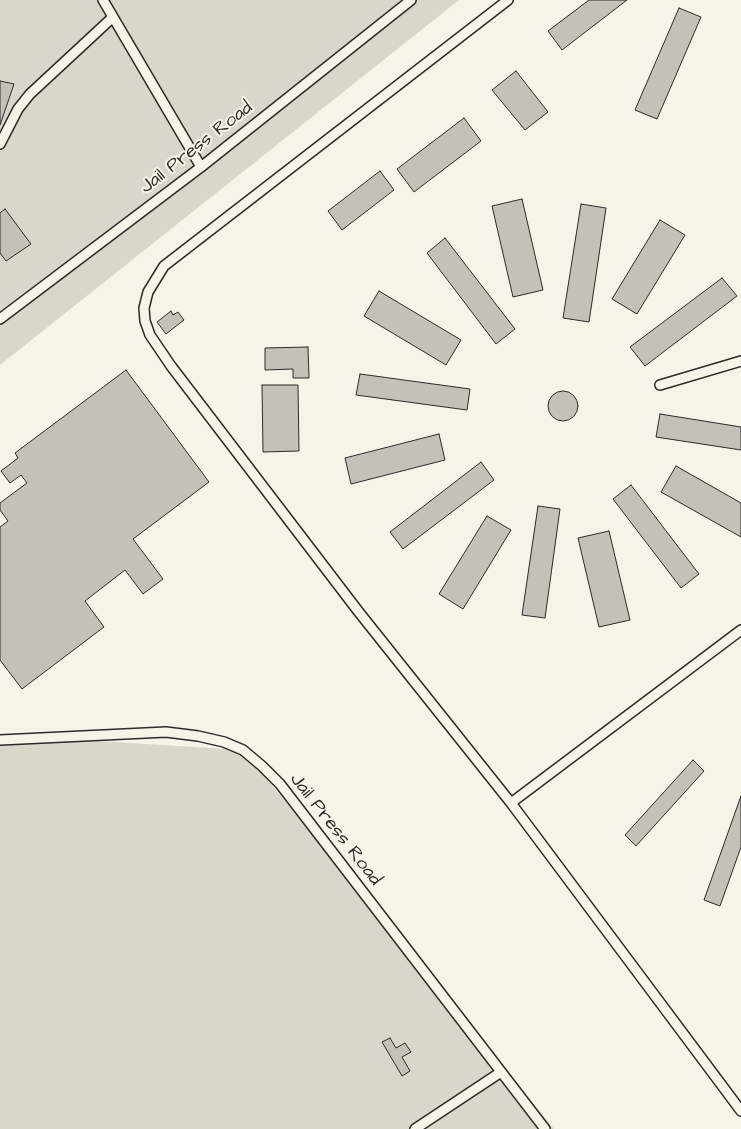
<!DOCTYPE html>
<style>
body{margin:0}
canvas{display:block;background:#f7f3e8}
</style>
<canvas width="741" height="1129"></canvas>
<script>
const context = document.querySelector('canvas').getContext('2d');
context.lineJoin = 'round';
function paint(path, color) {
  context.fillStyle = color;
  context.fill(path, 'evenodd');
}
function poly(rows) {
  const path = new Path2D();
  for (const r of rows) {
    if (r.length === 3) {
      path.moveTo(r[0] + r[2], r[1]);
      path.arc(r[0], r[1], r[2], 0, 2 * Math.PI);
      continue;
    }
    path.moveTo(r[0], r[1]);
    for (let i = 2; i < r.length; i += 2) path.lineTo(r[i], r[i + 1]);
  }
  return path;
}
function strokePath(path, color, width, dash) {
  context.strokeStyle = color;
  context.lineWidth = width;
  context.lineCap = dash ? 'butt' : 'round';
  context.setLineDash(dash || []);
  context.stroke(path);
}
function write(font, color, halo, rows, align = 'center') {
  context.font = font + ' "Architects Daughter",sans-serif';
  context.lineWidth = 4;
  context.setLineDash([]);
  context.textBaseline = 'middle';
  context.strokeStyle = halo;
  context.fillStyle = color;
  for (const [text, x, y, turn = 0] of rows) {
    context.save();
    context.translate(x, y);
    context.rotate((+turn || 0) * Math.PI / 180);
    context.textAlign = isNaN(turn) ? turn : align;
    if (halo) context.strokeText(text, 0, 0);
    context.fillText(text, 0, 0);
    context.restore();
  }
}
paint(poly([
 [0,0,459,0,0,365],
 [0,735,243,750,554,1129,0,1129]
]), '#dad6cc');
const building = poly([
 [589,0,627,0,562,50,548,31,589,0],
 [679,8,701,17,657,119,635,110,679,8],
 [516,71,548,112,525,130,492,90,516,71],
 [0,81,14,84,0,125,0,81],
 [464,118,481,141,414,192,397,169,464,118],
 [380,171,394,190,342,230,328,211,380,171],
 [522,199,543,290,513,297,492,206,522,199],
 [581,204,606,208,589,322,563,318,581,204],
 [5,209,31,244,6,261,0,253,0,213,5,209],
 [660,220,685,235,637,314,612,299,660,220],
 [445,238,515,329,496,344,427,253,445,238],
 [722,278,737,296,645,366,630,347,722,278],
 [379,291,461,340,446,365,364,316,379,291],
 [171,311,173,315,178,312,184,320,166,334,157,322,171,311],
 [308,347,309,378,293,378,293,369,265,370,265,348,308,347],
 [126,370,209,482,133,539,163,579,143,594,125,570,85,601,104,627,22,689,0,660,0,527,8,521,0,510,0,503,27,483,21,475,10,483,1,471,18,458,15,453,126,370],
 [360,374,470,389,467,410,356,395,360,374],
 [262,385,298,385,299,451,263,452,262,385],
 [563,406,15],
 [660,414,741,427,741,450,656,437,660,414],
 [439,434,445,460,351,484,345,458,439,434],
 [481,462,494,480,403,549,390,532,481,462],
 [676,466,741,503,741,537,661,492,676,466],
 [631,485,699,574,681,588,613,499,631,485],
 [538,506,560,509,545,618,522,615,538,506],
 [487,516,511,530,463,609,439,594,487,516],
 [609,531,630,620,599,627,578,538,609,531],
 [693,760,704,771,636,846,625,835,693,760],
 [741,796,741,847,720,906,704,900,741,796],
 [390,1038,396,1048,405,1043,411,1052,402,1057,410,1071,402,1076,382,1042,390,1038]
]);
paint(building, '#c4c1b9');
strokePath(building, '#2b2b2b', 1);
const lane = poly([
 [508,0,164,266,148,292,144,308,145,321,150,335,171,366,358,611,511,803,741,1111],
 [113,17,201,167],
 [0,144,18,109,30,94,113,17,103,0],
 [0,319,201,167,411,0],
 [660,385,741,361],
 [0,740,166,732,198,736,224,742,243,750,262,766,280,784,545,1129],
 [511,803,741,630],
 [415,1129,501,1072]
]);
strokePath(lane, '#2b2b2b', 12);
strokePath(lane, '#f7f3e8', 9);
write('19px', '#2b2b2b', '#f7f3e8', [
 ["Jail Press Road",197,148,-38],
 ["Jail Press Road",335,830,52]
]);
</script>
